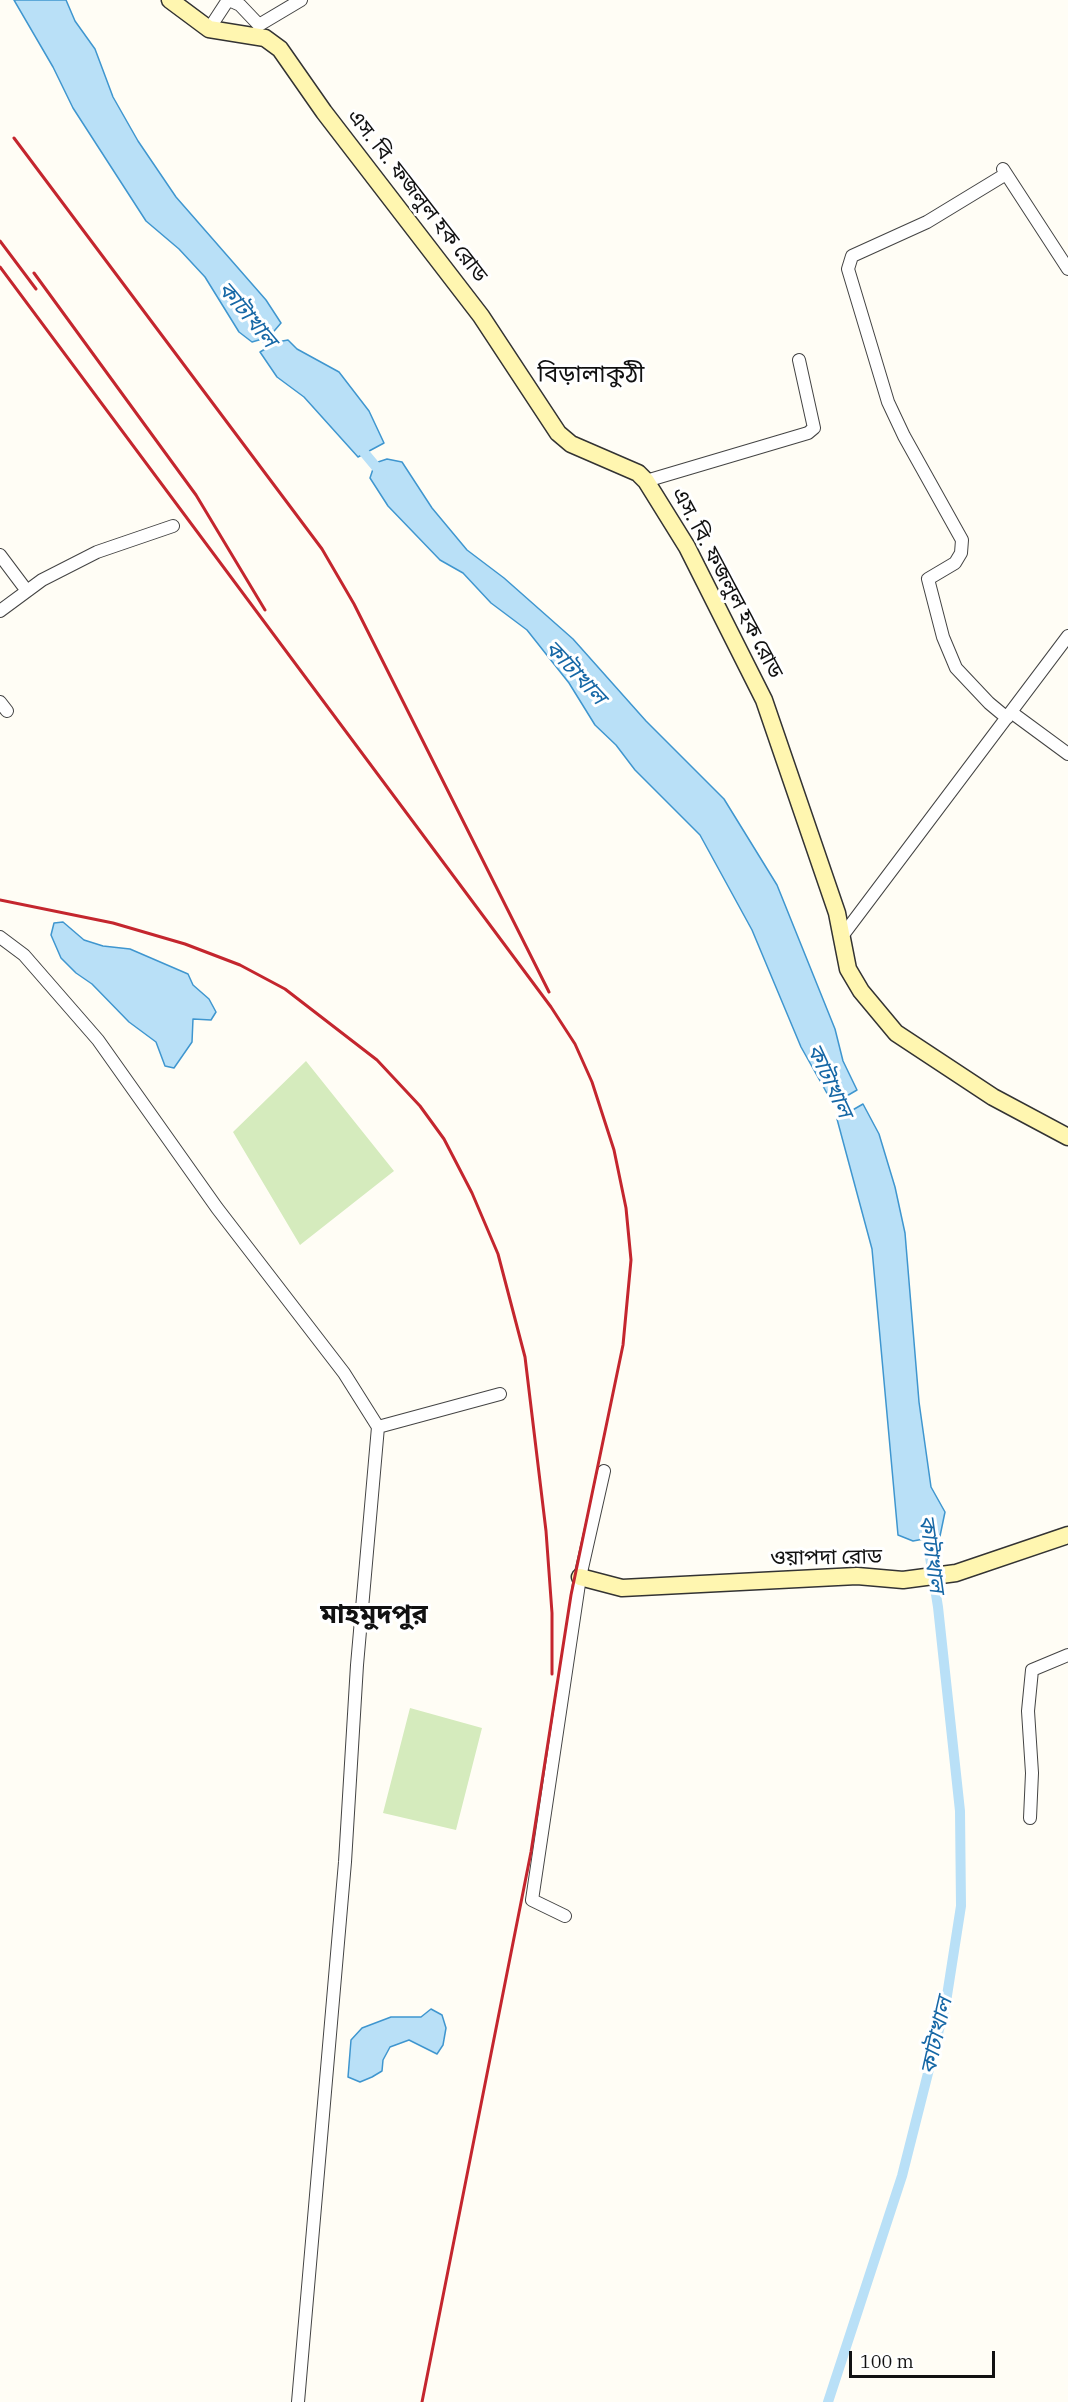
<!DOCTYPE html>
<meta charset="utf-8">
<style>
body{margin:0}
#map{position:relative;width:1068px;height:2402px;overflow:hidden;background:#fffdf5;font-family:"IBM Plex Serif",serif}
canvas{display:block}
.scale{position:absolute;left:849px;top:2351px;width:146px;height:27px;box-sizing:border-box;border:3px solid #111;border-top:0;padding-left:8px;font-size:18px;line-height:21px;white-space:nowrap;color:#111;-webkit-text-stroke:4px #fff;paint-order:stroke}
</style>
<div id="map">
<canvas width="1068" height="2402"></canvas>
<div class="scale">100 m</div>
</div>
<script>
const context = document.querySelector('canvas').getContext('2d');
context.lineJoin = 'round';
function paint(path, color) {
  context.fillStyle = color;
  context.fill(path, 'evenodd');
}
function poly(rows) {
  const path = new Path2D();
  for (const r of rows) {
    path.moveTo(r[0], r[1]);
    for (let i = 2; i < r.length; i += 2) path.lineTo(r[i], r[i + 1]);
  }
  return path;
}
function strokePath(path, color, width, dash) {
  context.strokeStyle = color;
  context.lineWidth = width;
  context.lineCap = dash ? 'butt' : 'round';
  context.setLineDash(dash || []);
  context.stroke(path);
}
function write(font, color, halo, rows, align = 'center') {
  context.font = font + ' "IBM Plex Serif","Noto Sans Bengali",serif';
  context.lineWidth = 6;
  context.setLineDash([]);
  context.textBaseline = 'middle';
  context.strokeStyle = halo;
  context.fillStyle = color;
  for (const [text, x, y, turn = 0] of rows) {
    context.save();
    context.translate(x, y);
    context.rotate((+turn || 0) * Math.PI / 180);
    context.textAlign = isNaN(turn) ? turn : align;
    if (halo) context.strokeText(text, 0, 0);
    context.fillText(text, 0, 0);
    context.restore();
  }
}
paint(poly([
 [306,1061,394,1171,300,1245,233,1132],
 [410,1708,482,1728,456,1830,383,1813]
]), '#d5ebbd');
const water = poly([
 [14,0,66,0,75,21,95,49,113,97,138,141,176,197,266,300,281,323,269,337,252,342,239,332,205,277,179,249,146,221,73,108,53,67,14,0],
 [288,340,297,349,339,372,369,411,384,443,358,457,304,397,277,377,260,352,277,342,288,340],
 [387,459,402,462,432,508,467,550,504,578,573,639,646,721,724,799,777,885,835,1029,843,1061,857,1090,833,1104,801,1047,752,930,700,835,635,770,616,745,595,725,569,683,527,630,491,603,463,573,440,560,388,506,370,478,375,463,387,459],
 [63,922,84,940,103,946,130,949,188,974,193,985,209,999,216,1012,211,1020,193,1019,192,1042,174,1068,165,1066,156,1042,129,1022,92,984,76,973,61,958,51,935,54,923,63,922],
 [863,1104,879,1134,895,1187,905,1233,919,1402,931,1487,945,1512,940,1536,913,1541,898,1535,872,1249,837,1119,863,1104],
 [431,2009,442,2015,446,2028,443,2045,437,2054,409,2040,390,2047,383,2060,382,2071,372,2077,360,2082,348,2077,351,2040,362,2028,391,2017,421,2017,431,2009]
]);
paint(water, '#b9e0f7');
strokePath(water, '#3f96cf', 1.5);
strokePath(poly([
 [257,329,280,355],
 [357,444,382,474],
 [833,1088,850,1126],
 [828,2402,902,2176,946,2002,961,1906,960,1811,938,1607,925,1526]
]), '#b9e0f7', 10);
const street = poly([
 [229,0,240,5,259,25,301,0],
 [209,29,228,0],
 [1003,169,1068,269],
 [1006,174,927,222,852,256,848,269,888,402,904,436,962,540,961,553,955,563,928,579,943,637,956,668,989,703,1007,718],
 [646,481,808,433,814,428,799,360],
 [0,555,27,591],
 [0,611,42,580,97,552,173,526],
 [0,702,7,711],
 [1011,712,1068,754],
 [843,935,1068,636],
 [0,937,24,955,98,1040,217,1208,344,1373,378,1427],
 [1030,1818,1032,1773,1028,1711,1032,1670,1068,1655],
 [565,1916,532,1900,580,1577,604,1471],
 [298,2402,345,1862,357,1665,378,1427,500,1394]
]);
const secondary = poly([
 [170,0,209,29,265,38,280,49,324,112,481,316,558,433,571,444,638,473,646,481,687,547,764,700,837,913,848,969,861,991,896,1033,993,1097,1068,1137],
 [580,1577,622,1588,857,1576,903,1580,956,1573,1068,1535]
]);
strokePath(street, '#444', 14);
strokePath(secondary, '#333', 19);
strokePath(street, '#fff', 12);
strokePath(secondary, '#fff6b0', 16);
strokePath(poly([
 [14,138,322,549,354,604,549,992],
 [0,241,36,289],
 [0,267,551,1007,575,1044,592,1082,614,1150,626,1208,631,1260,623,1345,571,1595,531,1852,422,2402],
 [34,273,196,495,265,610],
 [0,900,113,923,185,944,240,965,285,989,377,1060,420,1106,444,1139,472,1193,498,1254,525,1357,546,1531,552,1613,552,1674]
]), '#c4262e', 3);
write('21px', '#111', '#fff', [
 ["এস. বি. ফজলুল হক রোড",417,196,52],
 ["এস. বি. ফজলুল হক রোড",727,583,62],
 ["ওয়াপদা রোড",826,1558,-1]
]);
write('italic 22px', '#1768a6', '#fff', [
 ["কাটাখাল",247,315,50],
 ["কাটাখাল",575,673,47],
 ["কাটাখাল",829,1081,65],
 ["কাটাখাল",931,1554,82],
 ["কাটাখাল",937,2036,-77]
]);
write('24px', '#111', '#fff', [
 ["বিড়ালাকুঠী",591,375]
]);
write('bold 27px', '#111', '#fff', [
 ["মাহমুদপুর",374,1615]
]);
</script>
